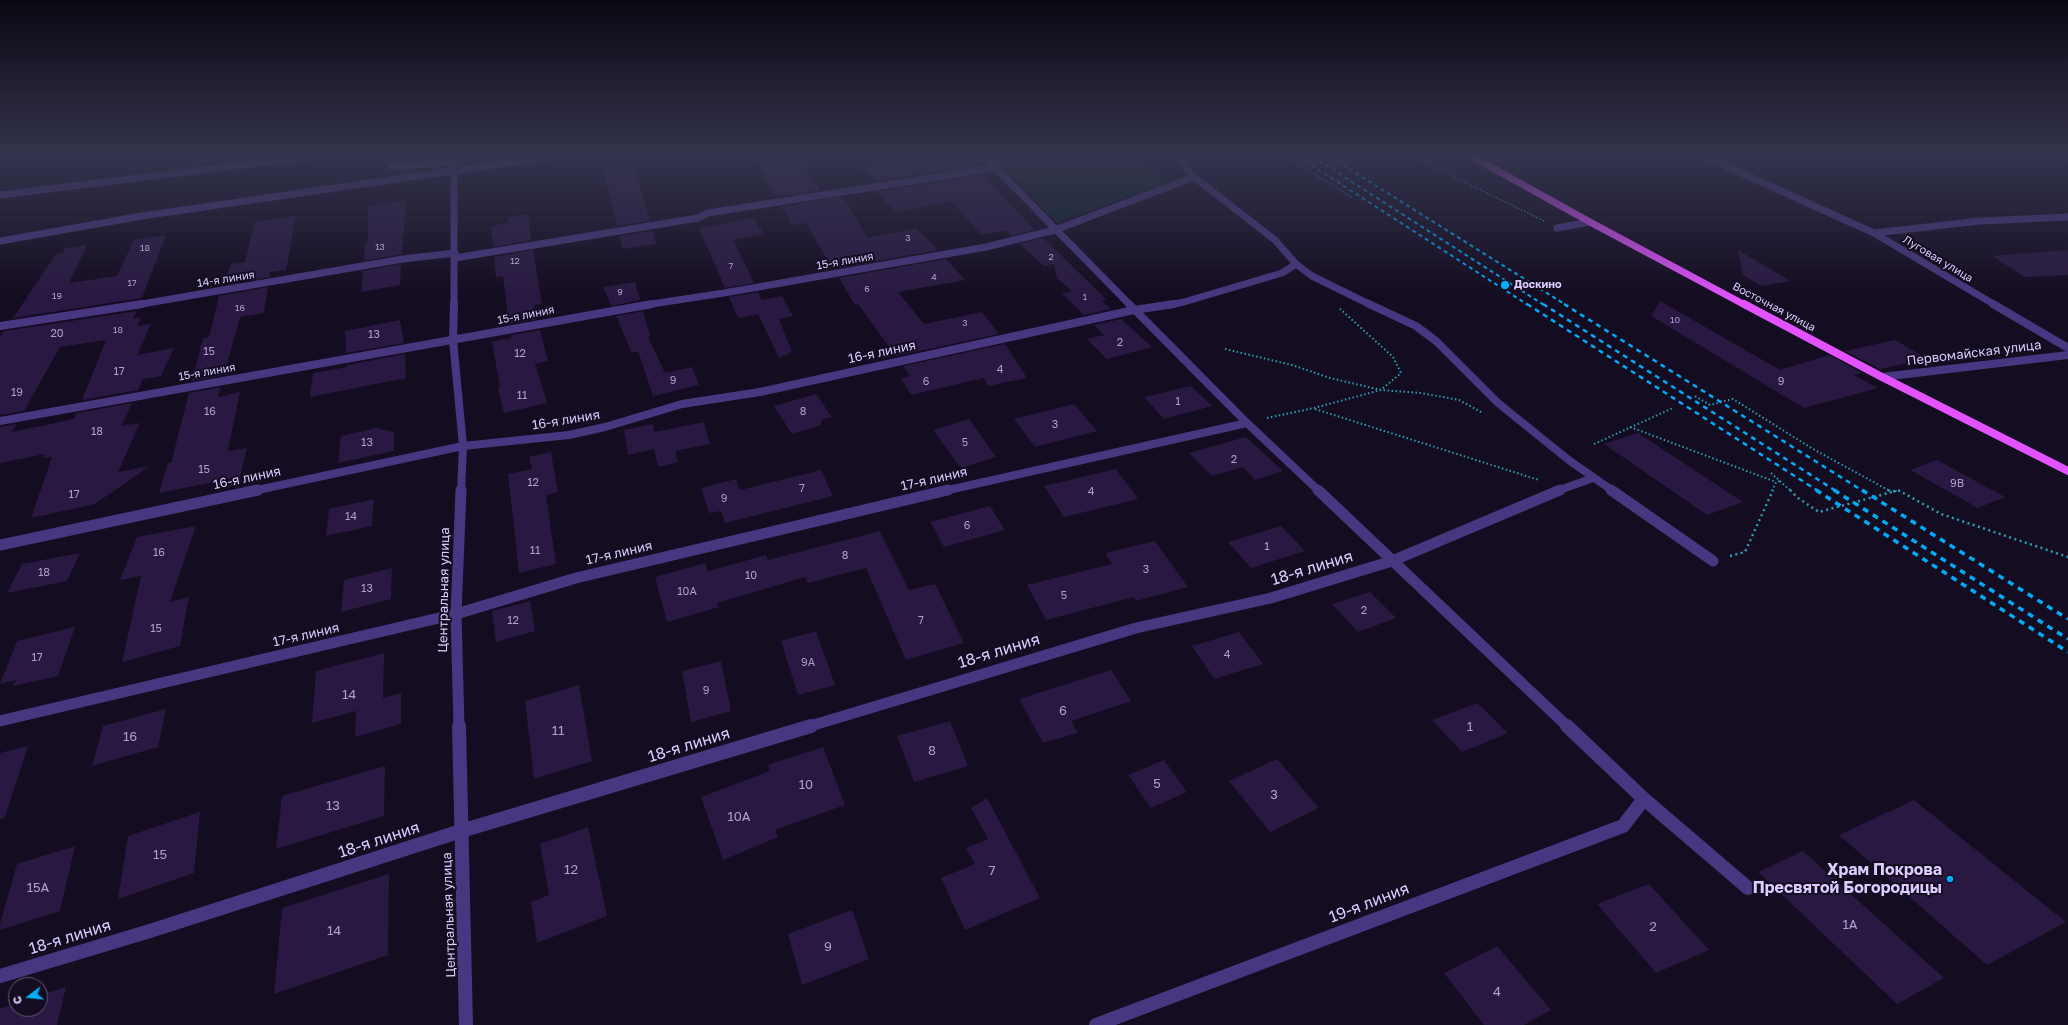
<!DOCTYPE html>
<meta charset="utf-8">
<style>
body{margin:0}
#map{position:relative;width:2068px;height:1025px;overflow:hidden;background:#140c20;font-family:"Golos Text",sans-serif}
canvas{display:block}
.north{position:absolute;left:8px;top:977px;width:40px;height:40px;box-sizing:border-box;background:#140c20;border:1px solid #645979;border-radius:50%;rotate:254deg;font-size:11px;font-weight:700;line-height:16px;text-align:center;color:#dcccff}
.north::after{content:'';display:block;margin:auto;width:14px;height:18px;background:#00abf7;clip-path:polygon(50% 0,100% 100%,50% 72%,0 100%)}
</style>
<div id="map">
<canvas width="2068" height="1025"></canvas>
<div class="north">С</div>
</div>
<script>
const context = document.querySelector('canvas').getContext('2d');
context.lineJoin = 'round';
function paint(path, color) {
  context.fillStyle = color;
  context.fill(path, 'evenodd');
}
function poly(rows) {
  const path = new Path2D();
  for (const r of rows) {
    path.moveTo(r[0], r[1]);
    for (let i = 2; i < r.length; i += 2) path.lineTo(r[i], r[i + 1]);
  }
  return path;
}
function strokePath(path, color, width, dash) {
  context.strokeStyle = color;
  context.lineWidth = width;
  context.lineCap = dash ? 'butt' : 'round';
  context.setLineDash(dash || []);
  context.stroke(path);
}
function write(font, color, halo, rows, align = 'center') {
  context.font = font + ' "Golos Text",sans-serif';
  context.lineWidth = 4;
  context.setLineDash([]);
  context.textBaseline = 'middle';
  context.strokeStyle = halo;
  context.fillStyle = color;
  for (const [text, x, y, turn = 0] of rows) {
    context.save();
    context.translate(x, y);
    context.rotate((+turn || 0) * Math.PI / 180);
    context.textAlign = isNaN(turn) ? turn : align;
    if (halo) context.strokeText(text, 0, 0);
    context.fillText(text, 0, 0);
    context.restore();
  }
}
paint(poly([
 [993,157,1122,157,1137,159,1169,182,1057,223]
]), '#0f262a');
paint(poly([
 [753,157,798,157,820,190,776,197],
 [919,157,967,157,975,166,877,181,862,168],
 [635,168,650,221,617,226,604,172],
 [983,175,1035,230,1011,236,1006,230,981,235,952,201,895,212,877,192],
 [842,197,868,238,916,228,938,250,833,269,806,223,792,225,781,207],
 [406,200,402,254,364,261,365,244,368,243,368,206],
 [528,214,531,240,493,247,491,226,508,223,507,218],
 [296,216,286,270,270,272,270,277,223,285,231,264,245,262,255,222],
 [753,218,764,234,733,240,754,283,725,288,699,228],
 [653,231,656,244,623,249,620,236],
 [166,235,142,298,13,318,56,254,63,253,65,248,87,245,69,283,117,276,134,240],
 [1043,238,1107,300,1102,301,1111,309,1084,315,1062,294,1072,291,1057,278,1054,264,1044,266,1020,244],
 [533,250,542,304,534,305,537,319,509,324,503,276,496,277,494,257],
 [1738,250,1790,281,1762,286,1743,275],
 [2068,250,2068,275,2025,277,1992,256],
 [946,259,965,280,898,292,924,324,982,312,999,334,896,356,858,304,855,305,839,278],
 [401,264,400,285,361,292,363,271],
 [635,282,640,300,611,306,603,287],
 [268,287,264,313,240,317,224,375,192,381,203,338,209,337,219,296],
 [758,292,762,300,782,296,793,316,779,319,792,352,779,358,758,314,738,318,729,297],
 [1660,301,1780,370,1829,355,1862,373,1854,375,1878,388,1804,408,1651,316],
 [137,311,133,319,141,317,137,326,151,324,137,355,174,348,161,376,143,379,138,390,82,400,106,340,60,347,24,411,0,415,0,338,4,331],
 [643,311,650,336,648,337,665,373,692,367,699,385,653,396,638,351,632,353,616,316],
 [1121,319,1152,347,1107,359,1087,339,1104,335,1094,325],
 [400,320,404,343,346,353,345,331],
 [540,330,548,361,535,364,547,403,504,413,498,389,500,388,492,341,511,338,511,335],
 [1895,340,1928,359,1880,369,1845,351],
 [1005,344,1027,378,988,386,984,378,911,395,901,378,910,376,903,366],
 [405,354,406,378,310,397,313,373,347,367,347,365],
 [1191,386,1212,406,1164,419,1144,397],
 [221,387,218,397,240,392,228,451,247,448,240,477,159,493,168,463,171,463,189,393],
 [816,394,832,417,821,420,822,425,792,434,774,406],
 [132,403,121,426,140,423,118,472,150,466,95,504,31,518,52,457,43,458,45,454,0,463,0,427,17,424,12,432,74,419,77,413],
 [1074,404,1097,431,1035,447,1014,419],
 [969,419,996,457,961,468,933,430],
 [704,422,710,444,675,451,678,462,658,467,654,449,628,455,624,430,653,424,654,432],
 [376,428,394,432,394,451,338,463,341,436],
 [1638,433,1743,502,1707,515,1604,444],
 [1246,437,1283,471,1255,480,1243,467,1212,476,1189,453],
 [551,452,558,492,546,495,556,564,519,573,508,474,532,469,529,457],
 [1937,460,2005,497,1978,508,1910,470],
 [1116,469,1138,499,1064,517,1044,486],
 [821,470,833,496,725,523,721,511,709,513,701,488,736,479,740,490],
 [374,499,372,526,326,536,329,509],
 [990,506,1005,530,944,547,930,522],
 [196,526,170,602,189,597,180,646,122,662,141,576,120,580,137,537],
 [1281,526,1305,551,1251,568,1228,542],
 [880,531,909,590,935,584,964,643,906,660,866,568,808,583,805,577,717,603,719,607,667,622,655,577,705,563,708,571,766,555,768,560],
 [1155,541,1188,587,1136,601,1134,597,1046,620,1027,585,1112,564,1105,553],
 [80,553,67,581,7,593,22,564],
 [392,568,391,599,341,612,344,580],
 [1370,592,1396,618,1358,632,1332,604],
 [530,601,535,631,496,642,492,611],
 [75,627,58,676,13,686,16,680,0,684,17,641],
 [816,631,835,685,798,695,781,641],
 [1239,632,1263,664,1214,679,1192,646],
 [384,653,383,698,401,693,401,724,355,737,356,711,312,723,316,671],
 [721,661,731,711,691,722,682,671],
 [1111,670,1131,701,1071,721,1078,733,1043,743,1019,699],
 [579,685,592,761,534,779,525,701],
 [1477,703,1508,733,1462,752,1432,720],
 [166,709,158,747,92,766,103,726],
 [950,721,968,766,914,782,897,736],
 [28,746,4,819,0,819,0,753],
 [823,747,845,805,775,830,778,837,723,860,701,797,770,771,768,765],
 [1277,759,1319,808,1270,832,1229,781],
 [1164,760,1187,792,1151,808,1128,775],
 [385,766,384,816,276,849,282,796],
 [987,798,1040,898,965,930,941,878,975,864,966,848,988,839,971,808],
 [1914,800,2066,922,1987,965,1839,835],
 [200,812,194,873,118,899,128,836],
 [588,827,607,916,537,943,531,902,549,895,540,844],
 [75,846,60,911,0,930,0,924,17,864],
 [1803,851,1944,978,1897,1004,1758,872],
 [389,874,388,955,274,994,282,908],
 [1649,884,1709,950,1656,973,1597,904],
 [852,910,869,959,802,985,788,934],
 [1497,946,1551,1010,1524,1025,1484,1025,1444,973],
 [66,987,57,1025,0,1025,0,1009,16,1003,16,1009,40,1009,40,995]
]), '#291841');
strokePath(poly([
 [1289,157,1354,199],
 [1320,157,1340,169],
 [1414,157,1544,221]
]), '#2c9fb3', 1.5, [1.5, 2]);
strokePath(poly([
 [1225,349,1292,365,1330,378,1381,390,1401,373,1393,357,1338,307],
 [1695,396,1710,405,1733,399,1813,449,1890,491],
 [1315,409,1539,480],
 [1267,418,1314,408,1381,390,1421,393,1459,400,1483,413],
 [1630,427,1776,482],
 [1594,444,1673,408],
 [1771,473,1791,491],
 [1772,491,1776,482,1781,481],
 [1895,491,1900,491]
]), '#2c9fb3', 2, [1.5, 2.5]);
strokePath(poly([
 [1790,490,1798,498,1819,512,1892,492],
 [1888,490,1892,492,1898,490,1941,514,2068,557],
 [1730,556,1745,552,1773,490]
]), '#2c9fb3', 2.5, [2, 3.5]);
strokePath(poly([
 [985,157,1130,305],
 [1178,157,1194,177,1275,240,1296,264,1312,276,1371,305],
 [1706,157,1874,233,1995,305],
 [392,167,453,162],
 [0,195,307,157],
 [1557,228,1590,222],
 [1874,233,1980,221,2068,217],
 [0,241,142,216,549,157],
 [455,258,698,218,708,213,995,168],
 [136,305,403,259,455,253],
 [454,305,454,157],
 [645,305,724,293,986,247,1055,230,1194,177],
 [1168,305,1184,302,1282,273,1296,264]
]), '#483780', 7);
strokePath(poly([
 [454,304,453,340,463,446,461,491],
 [1129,304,1247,423,1319,491],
 [1369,304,1416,326,1436,341,1498,403,1570,461,1613,491],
 [1993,304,2068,348],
 [0,326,142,304],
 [1882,377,2068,355],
 [0,421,652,304],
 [253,491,463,446,569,435,605,427,682,404,760,392,1134,310,1174,304],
 [944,491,1247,423],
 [1557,491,1593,478]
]), '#483780', 8);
strokePath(poly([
 [1318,490,1568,727],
 [1611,490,1713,561],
 [0,545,258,490],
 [0,721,456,614,576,578,948,490],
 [459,727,456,614,461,490],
 [807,727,1136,628,1271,598,1392,561,1560,490]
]), '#483780', 11);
strokePath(poly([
 [459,726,466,1025],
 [1567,726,1644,799,1748,888],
 [0,976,150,931,461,831,811,726],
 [1096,1025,1623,826,1644,799]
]), '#483780', 14);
strokePath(poly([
 [1473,157,1590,222,1745,305]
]), '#e253ff', 7);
strokePath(poly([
 [1744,304,1882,377,2068,471]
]), '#e253ff', 8);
strokePath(poly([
 [1299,157,1528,305],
 [1313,157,1544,305],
 [1330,157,1566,305]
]), '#00abf7', 2, [4, 3.5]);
strokePath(poly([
 [1527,304,1818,491],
 [1543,304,1836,491],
 [1564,304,1863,491]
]), '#00abf7', 2.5, [5, 4.5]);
strokePath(poly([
 [1816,490,2068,652],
 [1834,490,2068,639],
 [1862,490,2068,619]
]), '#00abf7', 3.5, [6, 5.5]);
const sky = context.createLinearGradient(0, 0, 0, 300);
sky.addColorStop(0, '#0b0712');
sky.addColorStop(0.52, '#34344e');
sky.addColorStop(1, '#34344e00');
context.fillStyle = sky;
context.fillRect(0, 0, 2068, 300);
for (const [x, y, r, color] of [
 [1505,285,5,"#00abf7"],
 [1950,879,4,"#00abf7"]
]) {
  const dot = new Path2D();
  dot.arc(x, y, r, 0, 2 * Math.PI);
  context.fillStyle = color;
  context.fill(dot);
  strokePath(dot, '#140c20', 1.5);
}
write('9px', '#af9fd0', null, [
 ["3",908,238],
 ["13",380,247],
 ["18",145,248],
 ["2",1051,257],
 ["12",515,261],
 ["7",731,266],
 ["4",934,277],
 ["17",132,283],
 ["6",867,289],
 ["9",620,292],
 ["19",57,296],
 ["1",1085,297],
 ["16",240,308],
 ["10",1675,320],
 ["3",965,323],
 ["18",118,330]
]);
write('11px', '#dcccff', '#140c20', [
 ["Луговая улица",1938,259,31],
 ["15-я линия",845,261,-10],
 ["14-я линия",226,279,-9],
 ["Восточная улица",1774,307,28],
 ["15-я линия",526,315,-11],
 ["15-я линия",207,372,-10]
]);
write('bold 11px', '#dcccff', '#140c20', [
 ["Доскино",1514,285]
], 'left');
write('11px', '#af9fd0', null, [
 ["20",57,334],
 ["13",374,335],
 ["2",1120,343],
 ["15",209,352],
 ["12",520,354],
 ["4",1000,370],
 ["17",119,372],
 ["9",673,381],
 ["6",926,382],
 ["9",1781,382],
 ["19",17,393],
 ["11",522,396],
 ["1",1178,402],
 ["16",210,412],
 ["8",803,412],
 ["3",1055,425],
 ["18",97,432],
 ["13",367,443],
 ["5",965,443],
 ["2",1234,460],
 ["15",204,470],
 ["12",533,483],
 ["9В",1957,484],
 ["7",802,489],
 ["4",1091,492],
 ["17",74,495],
 ["9",724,499],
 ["14",351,517],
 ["6",967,526],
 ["1",1267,547],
 ["11",535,551],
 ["16",159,553],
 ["8",845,556],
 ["3",1146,570],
 ["18",44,573],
 ["10",751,576],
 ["13",367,589],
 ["10А",687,592],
 ["5",1064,596],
 ["2",1364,611],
 ["12",513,621],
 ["7",921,621],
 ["15",156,629],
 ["4",1227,655],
 ["17",37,658],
 ["9А",808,663],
 ["9",706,691]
]);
write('13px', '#dcccff', '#140c20', [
 ["16-я линия",882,352,-12],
 ["Первомайская улица",1974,353,-7],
 ["16-я линия",566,420,-9],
 ["16-я линия",247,478,-12],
 ["17-я линия",934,479,-13],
 ["17-я линия",619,553,-13],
 ["Центральная улица",444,590,-89],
 ["17-я линия",306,635,-13],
 ["Центральная улица",449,915,-92]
]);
write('13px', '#af9fd0', null, [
 ["14",349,695],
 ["6",1063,711],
 ["1",1470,727],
 ["11",558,731],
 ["16",130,737],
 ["8",932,751],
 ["5",1157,784],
 ["10",806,785],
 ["3",1274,795],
 ["13",333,806],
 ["10А",739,817],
 ["15",160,855],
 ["12",571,870],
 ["7",992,871],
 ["15А",38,888],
 ["1А",1850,925],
 ["2",1653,927],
 ["14",334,931],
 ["9",828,947],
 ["4",1497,992]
]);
write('16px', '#dcccff', '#140c20', [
 ["18-я линия",1312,568,-17],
 ["18-я линия",999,651,-17],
 ["18-я линия",689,745,-17],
 ["18-я линия",379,840,-18],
 ["19-я линия",1369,903,-21],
 ["18-я линия",70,937,-17]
]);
write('bold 16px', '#dcccff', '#140c20', [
 ["Храм Покрова",1942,870],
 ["Пресвятой Богородицы",1942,888]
], 'right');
</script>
